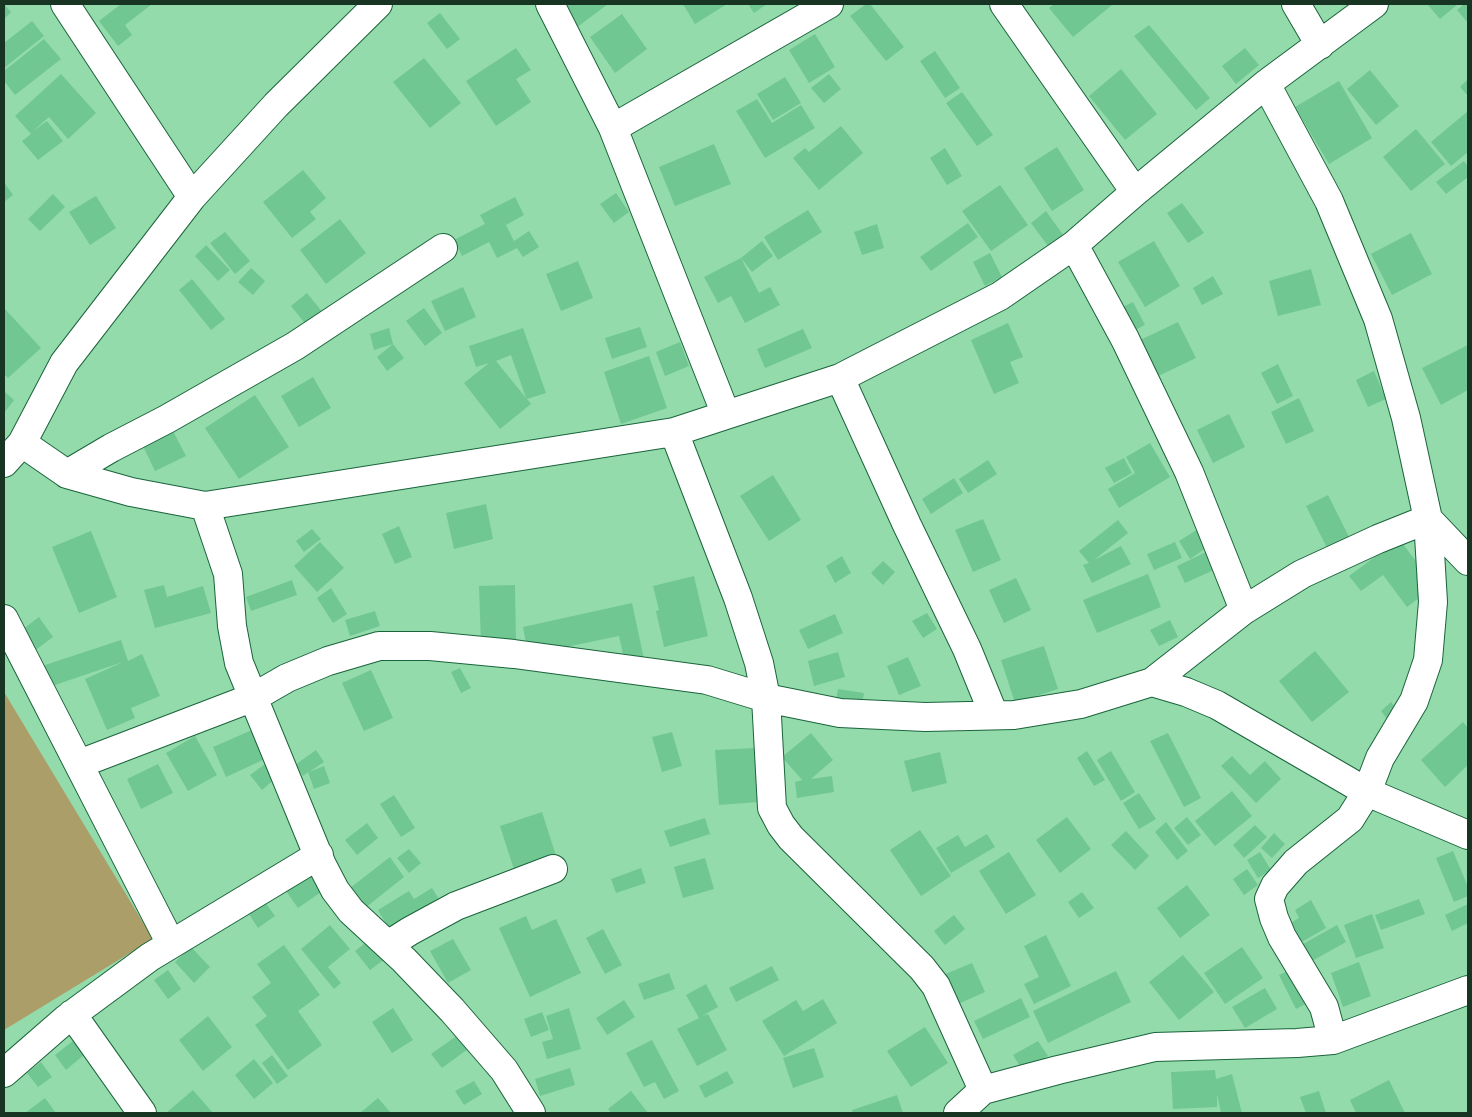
<!DOCTYPE html>
<style>
body{margin:0}
#map{position:relative;width:1472px;height:1117px;overflow:hidden;background:#94dbac;font-family:"Fira Sans Condensed",sans-serif}
canvas{display:block}
.frame{position:absolute;inset:0;border:5px solid #183523;pointer-events:none}
</style>
<div id="map">
<canvas width="1472" height="1117"></canvas>
<div class="frame"></div>
</div>
<script>
const context = document.querySelector('canvas').getContext('2d');
context.lineJoin = 'round';
function paint(path, color) {
  context.fillStyle = color;
  context.fill(path, 'evenodd');
}
function poly(rows) {
  const path = new Path2D();
  for (const r of rows) {
    path.moveTo(r[0], r[1]);
    for (let i = 2; i < r.length; i += 2) path.lineTo(r[i], r[i + 1]);
  }
  return path;
}
function strokePath(path, color, width, dash) {
  context.strokeStyle = color;
  context.lineWidth = width;
  context.lineCap = dash ? 'butt' : 'round';
  context.setLineDash(dash || []);
  context.stroke(path);
}
paint(poly([
 [4,692,153,939,4,1030]
]), '#ac9e69');
paint(poly([
 [4,4,11,12,4,19],
 [121,4,152,4,125,25,132,35,118,46,99,21],
 [567,4,608,4,576,28,561,8],
 [683,4,727,4,695,24],
 [748,4,767,4,754,13],
 [866,4,870,4,904,47,886,61,850,16],
 [1054,4,1111,4,1112,5,1073,37,1049,8],
 [1427,4,1458,4,1440,19],
 [1464,4,1468,4,1468,23,1457,10],
 [440,13,460,39,447,49,427,23],
 [622,14,647,49,615,73,590,37],
 [32,21,44,36,4,68,4,43],
 [1149,25,1210,98,1196,110,1134,36],
 [815,34,835,67,809,83,789,50],
 [44,39,61,59,15,95,4,81,4,71],
 [516,48,531,70,516,79,531,102,496,126,466,81],
 [1245,48,1259,65,1236,84,1222,66],
 [935,51,960,88,945,98,920,61],
 [424,58,461,103,430,128,393,82],
 [1121,69,1157,114,1125,140,1089,96],
 [1370,70,1399,106,1376,125,1347,89],
 [61,74,96,113,68,139,49,117,32,132,47,121,63,141,38,160,22,141,31,134,15,116],
 [829,74,841,89,824,103,811,88],
 [785,77,801,103,773,120,757,94],
 [1468,79,1468,96,1460,87],
 [1339,81,1372,138,1329,164,1295,107],
 [962,92,993,135,977,146,946,103],
 [757,99,772,123,801,105,815,128,765,158,736,111],
 [1468,111,1468,152,1451,166,1431,142],
 [841,126,863,153,819,190,793,158,805,148,809,152],
 [1416,129,1445,164,1411,191,1383,157],
 [714,144,731,184,675,206,659,167],
 [1057,147,1084,190,1052,211,1024,168],
 [945,148,962,176,947,185,930,158],
 [1464,161,1468,167,1468,177,1446,194,1436,182],
 [303,170,326,198,310,212,316,219,292,238,263,202],
 [4,182,13,195,4,202],
 [1000,185,1028,225,991,251,962,211],
 [616,193,629,212,614,223,600,204],
 [53,194,65,207,40,231,28,219],
 [96,196,116,228,90,245,69,212],
 [515,197,524,215,506,225,514,241,529,231,539,247,523,257,517,248,497,258,489,242,462,256,454,240,485,224,480,215],
 [1182,203,1204,233,1188,243,1167,213],
 [808,210,822,232,778,260,764,237],
 [1046,211,1066,239,1051,250,1031,223],
 [340,219,366,253,326,284,300,250],
 [968,223,978,237,931,271,920,257],
 [877,224,884,248,862,255,854,232],
 [225,232,250,261,235,274,210,243],
 [1411,233,1432,274,1392,295,1371,254],
 [762,241,773,256,752,272,741,258,759,293,770,287,780,305,745,323,731,296,718,303,704,277,741,258],
 [1154,241,1180,286,1145,307,1118,262],
 [206,245,230,270,218,281,195,256],
 [990,253,1002,277,985,286,973,262],
 [578,261,593,298,561,311,546,274],
 [251,268,265,281,253,295,238,282],
 [1311,269,1321,305,1278,316,1269,281],
 [1213,276,1223,294,1202,305,1193,288],
 [192,279,225,319,211,330,179,290],
 [463,287,476,317,445,331,431,301],
 [307,293,328,319,312,332,291,306],
 [1133,302,1145,325,1127,334,1115,311],
 [4,308,41,348,8,378,4,374],
 [424,308,442,333,425,346,406,321],
 [1178,322,1196,358,1154,378,1136,342],
 [1008,323,1023,357,1010,362,1019,383,994,394,971,340],
 [640,327,647,347,612,359,605,338],
 [389,328,393,344,404,358,387,371,377,357,393,344,374,350,370,334],
 [523,328,546,393,527,399,531,404,500,429,464,383,489,363,476,367,469,346],
 [511,355,526,398,496,361],
 [803,329,812,348,765,368,757,349],
 [680,342,689,366,665,376,656,352],
 [1468,345,1468,390,1441,405,1422,368],
 [649,356,667,408,621,424,604,372],
 [1278,364,1293,396,1277,404,1261,373],
 [1374,371,1386,399,1368,407,1356,380],
 [313,377,331,408,299,427,281,396],
 [4,391,14,400,4,413],
 [255,395,289,447,239,479,205,428],
 [1299,398,1314,431,1286,444,1271,412],
 [1229,414,1245,447,1213,463,1197,430],
 [171,427,186,456,155,471,141,442],
 [1150,443,1170,477,1119,508,1108,489,1135,473,1126,457],
 [1124,458,1132,473,1114,483,1105,468],
 [988,460,997,474,968,493,959,479],
 [773,475,801,520,769,541,740,496],
 [954,478,963,493,931,514,922,499],
 [1328,495,1350,539,1328,550,1306,506],
 [486,504,493,539,454,549,446,513],
 [983,519,1001,560,973,572,955,530],
 [1118,520,1128,533,1094,560,1121,546,1131,564,1092,583,1083,565,1089,563,1079,551],
 [399,526,412,557,395,564,382,534],
 [312,529,321,539,304,552,296,541],
 [1198,529,1209,546,1190,559,1179,541],
 [91,531,117,597,79,613,52,547],
 [1399,539,1435,586,1407,607,1383,575,1361,591,1349,576],
 [320,542,344,568,317,592,294,566],
 [1175,542,1182,558,1154,570,1147,554],
 [1206,552,1214,570,1185,583,1177,566],
 [842,556,851,573,835,583,826,566],
 [883,561,895,572,883,585,871,573],
 [1148,574,1161,607,1097,633,1083,600],
 [694,576,708,636,664,647,656,611,659,610,653,586],
 [1016,578,1031,610,1004,623,989,590],
 [292,580,297,595,251,611,246,597],
 [164,585,167,597,203,586,211,613,155,628,144,590],
 [515,585,516,644,481,645,479,586],
 [331,588,347,614,333,623,317,598],
 [632,603,644,659,625,663,619,636,528,655,523,627],
 [375,611,380,626,350,636,345,620],
 [927,613,937,629,923,638,912,621],
 [835,614,843,633,808,649,799,630],
 [39,617,53,637,33,652,19,632],
 [1170,620,1178,637,1159,646,1150,630],
 [121,640,128,661,142,654,160,696,131,708,135,718,107,730,85,679,123,662,49,687,42,666],
 [1044,646,1058,689,1015,703,1001,660],
 [1315,651,1349,692,1312,722,1279,681],
 [838,652,845,677,814,686,808,661],
 [908,657,921,686,899,695,887,666],
 [460,668,471,688,461,693,451,672],
 [371,670,393,718,364,731,342,683],
 [838,689,864,693,861,710,835,706],
 [1391,702,1404,718,1393,727,1381,711],
 [1463,722,1468,728,1468,765,1445,787,1421,760],
 [252,730,265,759,226,777,213,747],
 [672,732,682,766,662,772,652,737],
 [811,733,833,760,811,779,832,776,834,792,797,798,795,782,802,780,782,757],
 [1168,733,1201,798,1184,807,1150,741],
 [195,736,217,775,188,791,166,753],
 [754,748,758,802,719,805,715,750],
 [316,750,324,762,309,772,324,766,330,783,314,789,308,772,303,776,295,765],
 [1087,751,1105,780,1094,786,1077,758],
 [1111,751,1135,792,1121,801,1097,760],
 [940,752,947,783,912,792,904,761],
 [1232,756,1250,775,1265,761,1281,779,1256,803,1221,766],
 [158,764,173,793,141,809,127,779],
 [265,764,276,778,262,790,250,775],
 [1232,791,1252,816,1215,846,1195,821],
 [1139,793,1156,819,1139,829,1123,803],
 [394,795,415,828,401,837,380,804],
 [542,812,559,865,517,879,500,826],
 [1067,817,1091,849,1060,873,1036,840],
 [1187,817,1201,835,1188,845,1174,828],
 [705,818,710,834,670,847,664,831],
 [1166,822,1188,851,1177,860,1155,832],
 [367,823,378,838,357,855,345,840],
 [1255,825,1267,837,1244,858,1233,845],
 [920,830,951,876,921,896,890,850],
 [1126,831,1149,856,1135,870,1111,845],
 [1274,833,1285,844,1272,858,1261,848],
 [987,834,995,847,951,873,936,848,958,835,965,847],
 [409,849,421,863,409,873,397,858],
 [1453,851,1468,887,1468,896,1454,902,1436,858],
 [1009,852,1036,895,1006,914,979,871],
 [1260,852,1271,870,1258,878,1247,860],
 [390,857,404,877,365,908,350,888],
 [705,858,714,889,683,898,674,867],
 [641,868,646,883,616,893,611,879],
 [1247,869,1258,885,1244,895,1233,879],
 [312,873,324,890,298,908,286,891],
 [1187,885,1210,915,1180,938,1157,908],
 [432,888,450,917,400,947,378,910,409,891,414,899],
 [1082,892,1094,908,1079,918,1068,902],
 [1419,899,1425,914,1381,930,1375,915],
 [1311,900,1326,928,1293,947,1282,928,1299,918,1295,910],
 [265,902,275,916,258,928,249,914],
 [1468,904,1468,923,1452,931,1445,915],
 [1372,914,1384,948,1356,958,1344,925],
 [954,915,965,929,945,945,934,931],
 [526,916,532,930,556,919,581,973,530,997,499,928],
 [330,925,350,949,328,967,341,983,334,989,301,949],
 [1337,925,1346,942,1305,965,1296,948],
 [603,929,622,965,605,974,586,938],
 [1046,935,1071,986,1034,1004,1024,984,1039,977,1024,946],
 [453,939,471,970,448,983,430,951],
 [369,940,385,959,370,970,355,951],
 [284,945,320,995,298,1011,322,1045,288,1070,255,1025,267,1016,252,997,271,983,257,964],
 [191,947,210,967,194,983,175,962],
 [1242,947,1263,978,1225,1004,1204,973],
 [1183,955,1214,992,1179,1020,1149,982],
 [1359,962,1371,996,1343,1007,1331,973],
 [972,963,985,992,956,1005,943,975],
 [772,966,779,980,736,1002,729,988],
 [1294,968,1311,1001,1296,1009,1279,975],
 [168,970,181,989,168,999,154,980],
 [1116,971,1131,1002,1048,1043,1033,1011],
 [669,973,675,989,644,1000,638,984],
 [706,984,718,1007,702,1016,708,1014,727,1050,697,1066,677,1029,699,1018,686,995],
 [1265,988,1277,1009,1245,1028,1232,1007],
 [1021,998,1030,1017,983,1039,974,1021],
 [823,999,837,1023,784,1056,762,1021,796,1000,803,1011],
 [624,1000,635,1017,607,1035,596,1018],
 [393,1008,413,1040,392,1053,372,1022],
 [569,1008,581,1049,547,1059,542,1042,553,1039,546,1016],
 [542,1012,549,1030,531,1037,524,1019],
 [208,1016,232,1047,203,1071,179,1040],
 [925,1027,948,1063,911,1087,887,1051],
 [458,1035,468,1049,442,1068,431,1054],
 [74,1040,85,1054,66,1070,55,1055],
 [652,1040,679,1091,664,1099,655,1082,644,1087,626,1053],
 [1038,1041,1048,1056,1023,1071,1013,1055],
 [814,1048,824,1077,793,1088,783,1058],
 [272,1055,288,1076,277,1084,262,1063],
 [254,1059,273,1083,254,1099,235,1075],
 [41,1062,52,1077,38,1087,27,1073],
 [570,1068,575,1085,540,1096,535,1079],
 [1215,1070,1216,1079,1232,1074,1242,1113,1221,1113,1217,1094,1217,1107,1173,1109,1171,1072],
 [727,1071,734,1083,705,1098,699,1086],
 [1389,1080,1405,1113,1356,1113,1350,1100],
 [474,1081,482,1094,464,1105,455,1091],
 [193,1090,213,1113,166,1113],
 [631,1091,648,1113,611,1113,608,1109],
 [1319,1091,1326,1113,1306,1113,1300,1097],
 [897,1095,903,1113,853,1113,852,1110],
 [45,1098,56,1113,25,1113],
 [378,1098,391,1113,360,1113]
]), '#70c791');
const minor = poly([
 [65,4,192,197],
 [550,4,613,128,726,415],
 [1004,4,1135,192],
 [1296,4,1320,45],
 [1266,84,1329,201,1378,319,1406,418,1428,519,1433,602,1428,660,1414,701,1380,758,1367,792,1350,819,1296,862,1275,886,1269,899,1274,918,1282,937,1324,1007,1333,1040],
 [613,128,829,4],
 [1074,245,1125,339,1189,472,1244,610],
 [840,378,907,525,967,649,994,715],
 [674,432,738,598,759,663,766,698,772,808,781,825,791,838,922,968,936,986,983,1090],
 [22,443,67,474,131,492,205,506,674,432,726,415,840,378,1000,296,1074,245,1135,192,1266,84,1374,4],
 [4,463,22,443,64,363,192,197,276,105,378,4],
 [67,474,111,448,167,419,295,346,443,248],
 [205,506,228,574,232,626,239,663,322,865,335,890,351,911,404,960,452,1010,504,1070,531,1113],
 [4,619,171,944],
 [1152,682,1186,692,1217,705,1367,792,1468,835],
 [79,764,254,697,287,678,328,661,379,646,430,646,514,654,707,680,766,698,840,713,925,717,1014,715,1081,704,1152,682,1244,610,1302,574,1378,539,1428,519,1468,561],
 [388,945,410,931,456,906,553,869],
 [72,1014,142,1113],
 [4,1073,66,1019,150,957,319,855],
 [958,1113,983,1090,1058,1070,1155,1047,1297,1043,1333,1040,1468,990]
]);
strokePath(minor, '#1a643b', 30);
strokePath(minor, '#fff', 28);
</script>
